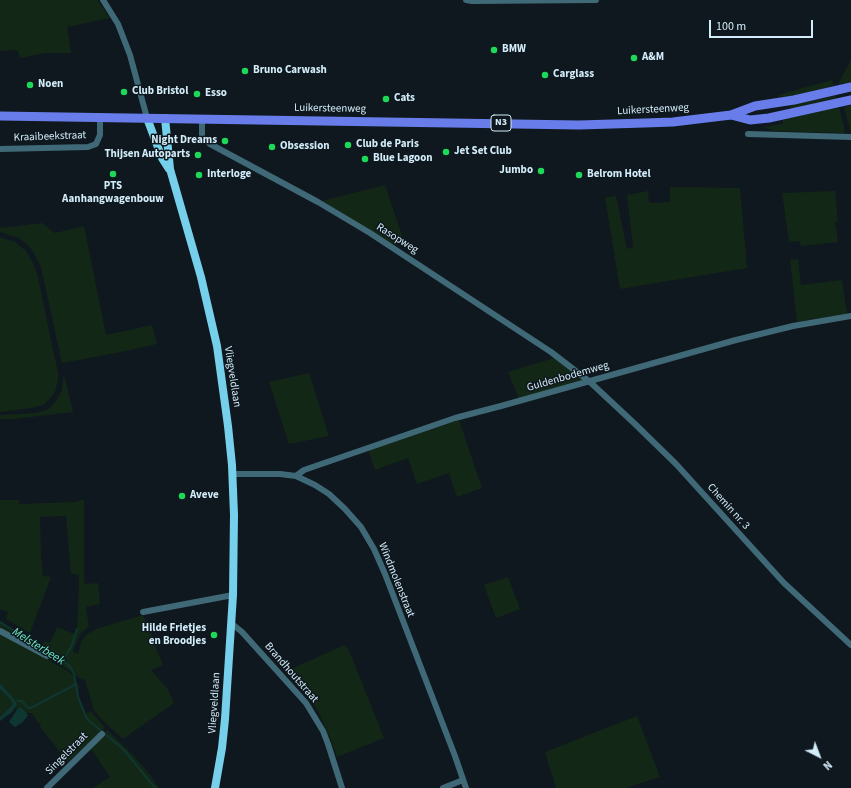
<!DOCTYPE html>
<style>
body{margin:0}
#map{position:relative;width:851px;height:788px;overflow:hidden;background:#0f181e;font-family:"Source Sans 3",sans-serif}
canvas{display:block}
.north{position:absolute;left:799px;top:736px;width:40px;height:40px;-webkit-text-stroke:3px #0f181e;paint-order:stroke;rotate:138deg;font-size:11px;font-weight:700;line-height:16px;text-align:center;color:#d2ecf9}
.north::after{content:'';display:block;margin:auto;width:14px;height:18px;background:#d2ecf9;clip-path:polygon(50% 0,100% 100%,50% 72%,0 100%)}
.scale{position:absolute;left:709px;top:20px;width:104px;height:18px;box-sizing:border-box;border:2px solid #d2ecf9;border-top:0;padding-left:5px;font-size:12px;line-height:14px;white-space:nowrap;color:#d2ecf9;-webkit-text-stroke:3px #0f181e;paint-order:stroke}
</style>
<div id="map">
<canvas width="851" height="788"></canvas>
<div class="north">N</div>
<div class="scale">100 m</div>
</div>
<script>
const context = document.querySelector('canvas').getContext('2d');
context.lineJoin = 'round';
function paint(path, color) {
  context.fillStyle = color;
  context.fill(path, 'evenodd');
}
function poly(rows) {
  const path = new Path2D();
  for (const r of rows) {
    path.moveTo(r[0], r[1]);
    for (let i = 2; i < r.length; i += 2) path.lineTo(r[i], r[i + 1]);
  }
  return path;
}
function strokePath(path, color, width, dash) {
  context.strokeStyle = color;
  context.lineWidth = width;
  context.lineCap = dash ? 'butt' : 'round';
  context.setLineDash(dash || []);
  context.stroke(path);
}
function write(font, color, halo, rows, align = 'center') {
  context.font = font + ' "Source Sans 3",sans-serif';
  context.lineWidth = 3;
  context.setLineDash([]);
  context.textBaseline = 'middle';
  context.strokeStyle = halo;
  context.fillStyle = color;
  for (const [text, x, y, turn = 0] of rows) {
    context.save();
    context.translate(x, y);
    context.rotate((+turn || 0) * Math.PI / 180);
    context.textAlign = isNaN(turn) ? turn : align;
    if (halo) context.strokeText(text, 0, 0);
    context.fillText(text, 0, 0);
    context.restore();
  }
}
paint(poly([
 [0,0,97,0,110,18,67,27,71,53,45,53,20,58,17,50,0,51],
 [851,60,851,82,845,85,844,83,839,84,839,82],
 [832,80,834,85,828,87,828,89,795,96,778,97,778,95],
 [835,96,836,98,792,109,789,106,790,105],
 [851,103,851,134,844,107,850,106],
 [832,108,832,109,839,108,845,131,843,133,775,131,762,127,783,124,783,118],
 [385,185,404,241,392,245,341,214,322,201],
 [670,187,740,188,747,268,620,289,605,198,616,196,627,249,633,247,627,195,648,191,649,203,670,202],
 [835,191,838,222,835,221,838,242,801,246,800,241,789,242,782,193],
 [42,223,55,233,84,226,106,335,152,325,157,344,121,352,62,363,41,267,32,250,27,244,19,238,0,232,0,225,1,228],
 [0,237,15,242,21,247,26,251,33,263,37,273,58,373,58,381,55,392,45,404,32,408,0,412],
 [798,259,801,285,842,280,847,314,797,322,790,260],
 [554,358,584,381,519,399,508,372],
 [309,373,329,436,289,444,269,382],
 [63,378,65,378,73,412,14,419,0,419,0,415,37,413,49,409,56,401,62,390],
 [459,420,482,488,457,497,449,473,417,484,408,458,375,470,368,450],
 [84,499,84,584,98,583,100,604,86,607,89,627,80,634,73,651,78,654,81,642,87,634,99,628,143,615,163,665,151,670,167,688,174,703,123,739,99,717,94,710,85,680,78,677,40,649,0,629,0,623,40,649,45,641,50,643,57,627,74,634,77,630,79,584,79,575,71,574,66,516,40,517,41,557,43,576,51,577,30,633,6,619,8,612,0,609,0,500,19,500,19,504,76,502],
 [508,577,520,609,496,618,484,585],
 [0,634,44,657,72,674,79,687,77,698,86,714,91,711,105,728,68,762,40,727,41,726,32,714,33,713,26,713,22,708,15,709,17,705,12,697,0,683],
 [344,645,348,648,384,738,337,757,331,740,318,711,307,695,285,672],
 [0,689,10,699,13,704,0,717],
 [637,716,660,777,626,788,556,788,545,752],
 [107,730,132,754,150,775,159,788,93,788,110,777,90,747]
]), '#132717');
paint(poly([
 [0,683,15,700,17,705,12,712,0,721,0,717,13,704,10,699,0,689],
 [18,708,22,708,28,715,23,722,15,727,9,722]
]), '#0f3731');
strokePath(poly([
 [0,622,19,634,29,642,46,650,64,661,71,668,74,674,78,697,87,719,124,750,155,788],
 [63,660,71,647,77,629],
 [18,701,22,701,28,708,31,708,76,684]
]), '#0f3731', 2);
strokePath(poly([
 [103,0,118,24,130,55,147,118],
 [466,0,472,1,596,0],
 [202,118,202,137,210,144,318,202,370,233,551,352,590,382,635,424,676,464,784,583,851,645],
 [748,134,851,137],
 [0,149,88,147,96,144,100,135,100,118],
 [232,474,280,474,296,476,315,485,329,494,345,509,361,527,374,549,385,574,455,756,466,788],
 [296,476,304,470,455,418,501,406,736,340,793,326,851,316],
 [143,612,233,595],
 [231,623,242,632,306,703,323,731,328,744,342,788],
 [0,631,47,656],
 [47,788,102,734],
 [443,788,463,780]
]), '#406977', 6);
strokePath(poly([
 [147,118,162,158,169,169],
 [165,118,170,169,201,277,217,346,228,426,232,465,234,515,233,595,225,719,222,748,215,788]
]), '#76d0ec', 8);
strokePath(poly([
 [731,115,750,120,769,118,851,100],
 [0,116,579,125,645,123,673,122,731,115,755,106,794,100,851,87]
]), '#687dea', 9);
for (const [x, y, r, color] of [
 [494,50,4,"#1ed959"],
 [634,58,4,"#1ed959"],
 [245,71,4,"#1ed959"],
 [545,75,4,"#1ed959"],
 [30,85,4,"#1ed959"],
 [124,92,4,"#1ed959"],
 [197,94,4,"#1ed959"],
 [386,99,4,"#1ed959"],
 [225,141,4,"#1ed959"],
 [348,145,4,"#1ed959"],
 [272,147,4,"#1ed959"],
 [446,152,4,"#1ed959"],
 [198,155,4,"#1ed959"],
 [365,159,4,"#1ed959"],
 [541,171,4,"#1ed959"],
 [113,174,4,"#1ed959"],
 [199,175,4,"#1ed959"],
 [579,175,4,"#1ed959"],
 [182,496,4,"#1ed959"],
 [214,635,4,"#1ed959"]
]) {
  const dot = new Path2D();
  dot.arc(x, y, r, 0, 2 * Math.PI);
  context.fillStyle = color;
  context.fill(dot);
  strokePath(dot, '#0f181e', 1.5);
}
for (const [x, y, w] of [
 [501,123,20]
]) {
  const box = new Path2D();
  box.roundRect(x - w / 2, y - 8, w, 16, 3);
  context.fillStyle = '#0f181e';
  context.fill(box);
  strokePath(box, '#d2ecf9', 1);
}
write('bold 10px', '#d2ecf9', null, [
 ["N3",501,123]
]);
write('bold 11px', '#d2ecf9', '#0f181e', [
 ["BMW",502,50],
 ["A&M",642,58],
 ["Bruno Carwash",253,71],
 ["Carglass",553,75],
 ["Noen",38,85],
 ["Club Bristol",132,92],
 ["Esso",205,94],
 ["Cats",394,99],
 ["Night Dreams",217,141,"right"],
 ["Club de Paris",356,145],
 ["Obsession",280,147],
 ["Jet Set Club",454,152],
 ["Thijsen Autoparts",190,155,"right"],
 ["Blue Lagoon",373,159],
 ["Jumbo",533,171,"right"],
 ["Interloge",207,175],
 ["Belrom Hotel",587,175],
 ["PTS",113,187,"center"],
 ["Aanhangwagenbouw",113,200,"center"],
 ["Aveve",190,496],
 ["Hilde Frietjes",206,629,"right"],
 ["en Broodjes",206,642,"right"]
], 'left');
write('11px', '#d2ecf9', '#0f181e', [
 ["Luikersteenweg",330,109,1],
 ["Luikersteenweg",653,110,-3],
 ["Kraaibeekstraat",50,137,-2],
 ["Rasopweg",397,239,32],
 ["Vliegveldlaan",232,377,81],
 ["Guldenbodemweg",568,377,-16],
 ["Chemin nr. 3",728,507,48],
 ["Windmolenstraat",396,580,68],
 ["Brandhoutstraat",291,673,49],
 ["Vliegveldlaan",215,703,-86],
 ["Singelstraat",67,754,-45]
]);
write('italic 12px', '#6eebc3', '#0f181e', [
 ["Melsterbeek",38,647,32]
]);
</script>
